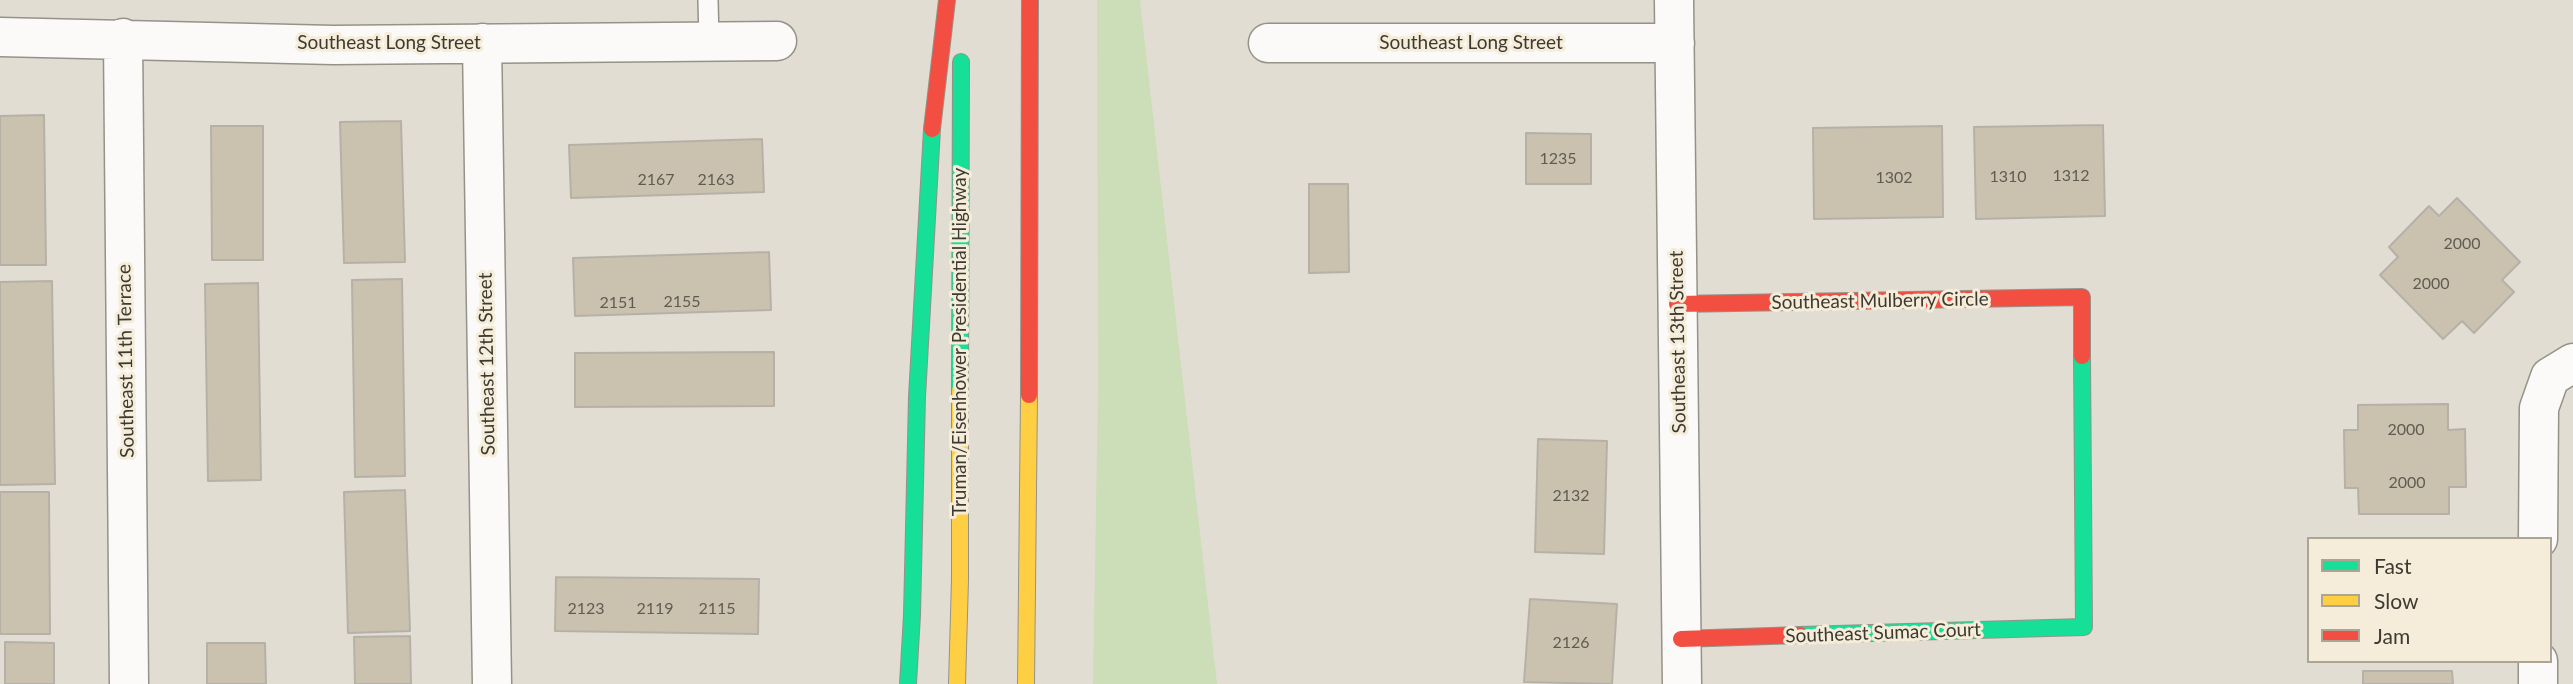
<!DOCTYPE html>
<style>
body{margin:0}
#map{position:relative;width:2573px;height:684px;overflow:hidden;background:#e2ddd2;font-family:Lato,sans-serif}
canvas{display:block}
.legend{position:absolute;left:2307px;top:537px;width:245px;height:126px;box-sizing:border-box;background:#f5edd9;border:2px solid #aba596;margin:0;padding:9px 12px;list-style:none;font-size:21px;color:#3d3a32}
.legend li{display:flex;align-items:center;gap:14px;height:35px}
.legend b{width:35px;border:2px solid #aba596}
</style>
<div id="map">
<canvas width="2573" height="684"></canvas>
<ul class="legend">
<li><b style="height:9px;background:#16e098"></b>Fast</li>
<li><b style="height:9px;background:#ffcf43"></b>Slow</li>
<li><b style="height:9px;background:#f24e42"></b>Jam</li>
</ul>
</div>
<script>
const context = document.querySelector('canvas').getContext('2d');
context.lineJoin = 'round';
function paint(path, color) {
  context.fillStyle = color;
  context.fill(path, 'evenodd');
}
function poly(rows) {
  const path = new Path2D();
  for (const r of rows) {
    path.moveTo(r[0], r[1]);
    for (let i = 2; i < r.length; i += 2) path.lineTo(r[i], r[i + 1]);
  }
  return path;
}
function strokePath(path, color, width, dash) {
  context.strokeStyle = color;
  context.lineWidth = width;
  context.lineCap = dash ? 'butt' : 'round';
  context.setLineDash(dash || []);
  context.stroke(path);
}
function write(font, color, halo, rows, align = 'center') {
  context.font = font + ' Lato,sans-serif';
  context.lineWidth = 6;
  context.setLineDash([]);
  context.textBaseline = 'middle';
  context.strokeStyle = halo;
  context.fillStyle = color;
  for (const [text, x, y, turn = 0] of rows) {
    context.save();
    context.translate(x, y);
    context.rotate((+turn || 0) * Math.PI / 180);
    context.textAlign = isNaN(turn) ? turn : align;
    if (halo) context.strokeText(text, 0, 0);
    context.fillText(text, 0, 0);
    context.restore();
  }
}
paint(poly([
 [1097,0,1140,0,1217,684,1093,684,1098,389]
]), '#cbdeb7');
const building = poly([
 [44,115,46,265,0,265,0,116,44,115],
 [401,121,405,262,344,263,340,122,401,121],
 [2103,125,2105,216,1976,219,1974,127,2103,125],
 [211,126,263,126,263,260,212,260,211,126],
 [1942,126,1943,217,1814,219,1813,128,1942,126],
 [1526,133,1591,134,1591,184,1526,184,1526,133],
 [762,139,764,192,571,198,569,145,762,139],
 [1309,184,1348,184,1349,272,1309,273,1309,184],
 [2457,198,2520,262,2502,280,2514,292,2474,333,2462,321,2443,339,2380,275,2398,257,2389,247,2429,206,2439,216,2457,198],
 [769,252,771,310,575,316,573,258,769,252],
 [402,279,405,476,355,477,352,280,402,279],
 [52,281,55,484,0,485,0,282,52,281],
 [258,283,261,480,208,481,205,284,258,283],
 [774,352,774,406,575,407,575,353,774,352],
 [2448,404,2448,430,2465,429,2466,487,2449,487,2449,514,2359,514,2358,488,2345,488,2344,430,2358,430,2358,405,2448,404],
 [1538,439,1607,441,1604,554,1535,552,1538,439],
 [405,490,410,631,348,633,344,492,405,490],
 [0,492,49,492,50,634,0,634,0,492],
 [556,577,759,579,758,634,555,631,556,577],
 [1530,599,1617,604,1612,684,1524,682,1530,599],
 [410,636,411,684,355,684,354,637,410,636],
 [5,642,54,643,54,684,5,684,5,642],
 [207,643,265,643,266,684,207,684,207,643],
 [2363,671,2452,671,2453,684,2363,684,2363,671]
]);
paint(building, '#cac2af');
strokePath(building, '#b5b1a8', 2);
const lane = poly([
 [708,0,709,41]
]);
const street = poly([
 [1674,0,1682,684],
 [0,37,333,45,777,41],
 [123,38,129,684],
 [482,43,492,684],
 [1268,43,1675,43],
 [2538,539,2539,408,2550,377,2573,363],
 [2538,684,2538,661]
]);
const fast = poly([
 [960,391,961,62],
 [1800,635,2084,627,2082,356],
 [908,684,912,615,917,397,932,129]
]);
const slow = poly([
 [957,684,960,580,960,391],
 [1026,684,1029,395]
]);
const jam = poly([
 [932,129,947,0],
 [1677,304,2082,297,2082,356],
 [1029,395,1030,0],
 [1681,639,1800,635]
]);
strokePath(lane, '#959289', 22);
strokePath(street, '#959289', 41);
strokePath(fast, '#959289', 18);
strokePath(slow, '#959289', 18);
strokePath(jam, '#959289', 18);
strokePath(lane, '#fbfaf8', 19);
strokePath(street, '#fbfaf8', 38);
strokePath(fast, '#16e098', 16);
strokePath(slow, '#ffcf43', 16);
strokePath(jam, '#f24e42', 16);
write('16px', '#605c51', null, [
 ["1235",1558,159],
 ["1312",2071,176],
 ["1310",2008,177],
 ["1302",1894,178],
 ["2167",656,180],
 ["2163",716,180],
 ["2000",2462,244],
 ["2000",2431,284],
 ["2155",682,302],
 ["2151",618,303],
 ["2000",2406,430],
 ["2000",2407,483],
 ["2132",1571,496],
 ["2123",586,609],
 ["2119",655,609],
 ["2115",717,609],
 ["2126",1571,643]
]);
write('19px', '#3d3a32', '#f5edd9', [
 ["Southeast Long Street",389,43],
 ["Southeast Long Street",1471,43],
 ["Southeast Mulberry Circle",1880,301,-1],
 ["Truman/Eisenhower Presidential Highway",960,342,-90],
 ["Southeast 13th Street",1678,342,-91],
 ["Southeast 11th Terrace",126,361,-91],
 ["Southeast 12th Street",487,364,-91],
 ["Southeast Sumac Court",1883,633,-2]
]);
</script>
